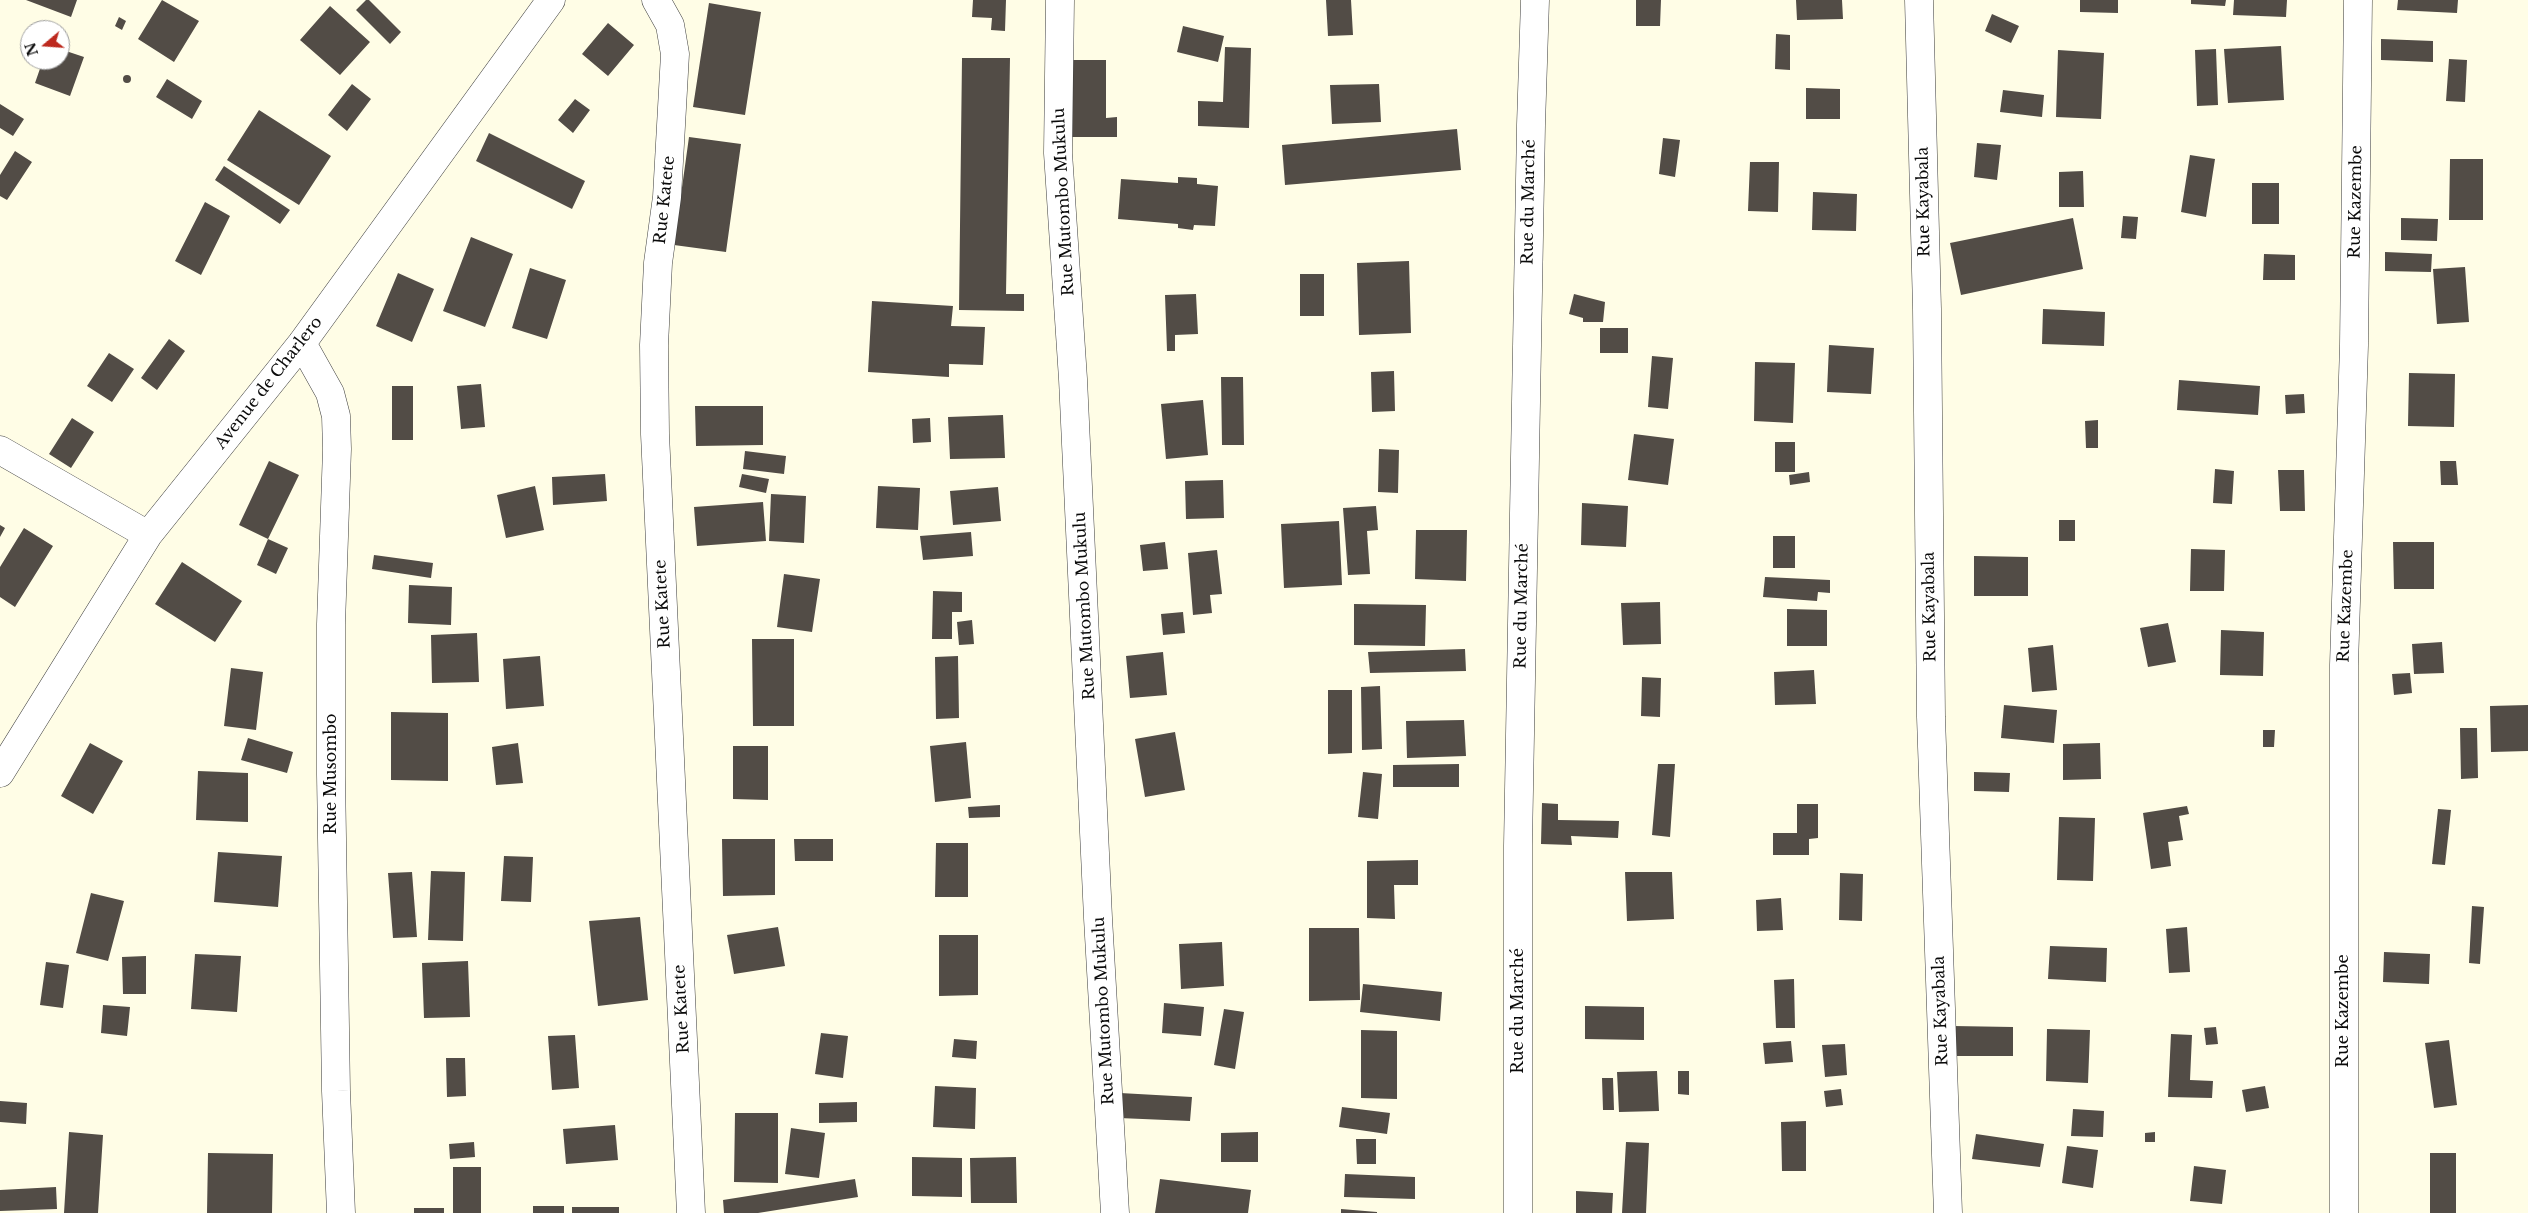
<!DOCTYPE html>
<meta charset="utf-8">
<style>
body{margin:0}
#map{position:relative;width:2528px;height:1213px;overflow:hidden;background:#fffde6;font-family:"Libre Baskerville",serif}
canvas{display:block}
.north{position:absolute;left:20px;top:20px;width:50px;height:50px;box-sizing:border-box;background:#fff;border:1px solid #9d9d9d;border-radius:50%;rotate:252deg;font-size:14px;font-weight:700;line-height:20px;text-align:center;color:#0a0a0a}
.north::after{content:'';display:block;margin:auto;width:18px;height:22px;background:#bd291e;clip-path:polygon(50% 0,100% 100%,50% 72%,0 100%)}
</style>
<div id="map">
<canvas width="2528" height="1213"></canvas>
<div class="north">N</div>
</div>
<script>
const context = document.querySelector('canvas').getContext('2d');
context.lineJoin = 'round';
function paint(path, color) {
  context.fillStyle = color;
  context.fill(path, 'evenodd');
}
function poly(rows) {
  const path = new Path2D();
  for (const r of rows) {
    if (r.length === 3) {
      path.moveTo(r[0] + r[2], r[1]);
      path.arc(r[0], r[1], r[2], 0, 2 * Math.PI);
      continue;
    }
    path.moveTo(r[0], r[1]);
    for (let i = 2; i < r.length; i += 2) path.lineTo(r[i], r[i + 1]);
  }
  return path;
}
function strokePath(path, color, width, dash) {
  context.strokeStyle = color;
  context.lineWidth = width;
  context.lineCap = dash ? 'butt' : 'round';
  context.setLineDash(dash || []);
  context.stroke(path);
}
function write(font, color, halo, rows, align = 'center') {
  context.font = font + ' "Libre Baskerville",serif';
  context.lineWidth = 5;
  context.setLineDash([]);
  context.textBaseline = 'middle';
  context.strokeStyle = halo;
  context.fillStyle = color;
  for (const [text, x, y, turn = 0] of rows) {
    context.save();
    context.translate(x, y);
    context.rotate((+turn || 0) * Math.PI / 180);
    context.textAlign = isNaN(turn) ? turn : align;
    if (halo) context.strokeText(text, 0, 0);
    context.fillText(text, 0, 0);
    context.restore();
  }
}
paint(poly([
 [26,0,77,0,71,17],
 [162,0,199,21,174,62,138,39],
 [366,0,369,0,401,32,390,44,356,10],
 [973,0,1006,0,1005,31,991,30,992,18,972,17],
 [1326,0,1351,0,1353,35,1328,36],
 [1636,0,1661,0,1660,26,1636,26],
 [1796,0,1842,0,1843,19,1797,20],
 [2080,0,2118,0,2118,13,2080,12],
 [2191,0,2226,0,2225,6,2191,4],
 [2234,0,2287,0,2286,17,2233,15],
 [2398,0,2458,0,2457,13,2397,10],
 [709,3,761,12,745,115,693,107],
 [330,6,370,42,340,75,300,40],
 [1992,14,2019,26,2011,43,1985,31],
 [119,17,126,21,122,30,115,26],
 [608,23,634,45,608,76,582,54],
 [1183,26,1224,36,1218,62,1177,52],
 [1776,34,1790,35,1790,70,1775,69],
 [2381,39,2433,41,2433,62,2381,60],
 [2281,46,2284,100,2228,103,2224,49],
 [1225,47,1251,48,1249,128,1198,126,1198,101,1223,102],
 [60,49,84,57,70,96,35,83,43,60,60,60],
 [2216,49,2218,105,2197,106,2195,50],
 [2058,50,2104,53,2101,119,2056,117],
 [962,58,1010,58,1006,294,1024,294,1024,311,959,310],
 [2449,59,2467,60,2465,102,2446,101],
 [1070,60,1106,60,1106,118,1117,117,1117,137,1070,137],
 [127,79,4],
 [167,79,202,101,192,119,156,97],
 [352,84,371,99,347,131,328,115],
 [1379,84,1381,122,1332,124,1330,85],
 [1806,88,1840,89,1840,119,1806,119],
 [2003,90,2044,95,2042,117,2000,112],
 [575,99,590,110,573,133,558,120],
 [0,104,24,119,13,136,0,128],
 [259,110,331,156,299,205,227,160],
 [1457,129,1461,170,1285,185,1282,145],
 [489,133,585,181,572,209,476,161],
 [689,137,741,144,726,252,674,245],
 [1663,138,1680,140,1675,177,1659,174],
 [1977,143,2001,145,1997,180,1974,177],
 [15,151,32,162,7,200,0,196,0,175],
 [2190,155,2215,159,2206,217,2181,212],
 [2450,159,2483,159,2483,220,2449,220],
 [1750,162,1779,162,1778,212,1748,211],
 [224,166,290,210,280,224,215,180],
 [2083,171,2084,207,2059,207,2059,172],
 [1178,177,1197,178,1197,184,1218,186,1215,226,1194,225,1193,230,1178,228,1178,224,1118,219,1121,179,1178,183],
 [2252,183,2279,183,2279,224,2252,224],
 [1813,192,1857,194,1856,231,1812,230],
 [205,202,230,216,201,275,175,261],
 [2123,216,2138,217,2136,239,2121,238],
 [2073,218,2083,269,1961,295,1950,243],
 [2401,218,2438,219,2437,241,2401,240],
 [471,237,513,254,485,327,443,311],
 [2385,252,2432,254,2431,272,2385,271],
 [2264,254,2295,255,2295,280,2263,280],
 [1409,261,1411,333,1359,335,1357,263],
 [2465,267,2469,322,2437,324,2433,269],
 [530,268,566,280,547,339,512,328],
 [398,273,434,289,412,342,376,326],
 [1300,274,1324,274,1324,316,1300,316],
 [1196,294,1198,334,1175,335,1175,351,1167,351,1165,295],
 [1574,294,1605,302,1603,322,1583,322,1583,318,1569,314],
 [872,301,953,306,951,326,985,327,983,365,949,364,949,377,868,372],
 [2043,309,2105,312,2104,346,2042,344],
 [1600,328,1628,328,1628,353,1600,353],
 [169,339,185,351,157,390,141,378],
 [1829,345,1874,348,1871,394,1827,392],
 [109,353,134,369,112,402,87,386],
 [1652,356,1673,358,1668,409,1648,407],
 [1755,362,1795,363,1793,423,1754,421],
 [1394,371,1395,411,1372,412,1371,372],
 [2409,373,2455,374,2454,427,2408,426],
 [1221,377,1243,377,1244,445,1222,445],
 [2179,380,2260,386,2258,415,2177,410],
 [481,384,485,427,461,429,457,386],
 [392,386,413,386,413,440,392,440],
 [2304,394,2305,413,2286,414,2285,395],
 [1203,400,1208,455,1166,459,1161,404],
 [695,406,763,406,763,445,696,446],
 [1003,415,1005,458,950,459,948,417],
 [72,418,94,432,71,468,49,454],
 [930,418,931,442,913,443,912,419],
 [2098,420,2098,448,2086,448,2085,421],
 [1634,434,1674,439,1668,485,1628,480],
 [1775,442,1795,442,1795,472,1775,472],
 [1379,449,1399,450,1398,493,1378,492],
 [745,451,786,456,784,474,743,469],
 [269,461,299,475,268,539,288,548,276,574,257,565,268,539,239,525],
 [2440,461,2456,461,2458,485,2441,485],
 [2215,469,2234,471,2232,504,2213,503],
 [2278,470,2304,470,2305,511,2280,511],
 [1809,472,1810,482,1790,485,1789,475],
 [605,474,607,501,553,505,552,477],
 [742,474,769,479,766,493,739,487],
 [1223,480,1224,518,1186,519,1185,481],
 [535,486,544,530,506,538,497,495],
 [878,486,920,488,918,530,876,528],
 [998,487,1001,521,953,525,950,491],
 [771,494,806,496,804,543,769,541],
 [763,502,766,541,697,546,694,507],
 [1582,503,1628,506,1626,547,1581,545],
 [1376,506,1378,530,1367,531,1370,574,1348,575,1343,508],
 [2059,520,2075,520,2075,541,2059,541],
 [1339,521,1342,585,1284,588,1281,524],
 [0,525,5,528,0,537],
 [24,528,53,546,15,607,0,597,0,567],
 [1416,530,1467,530,1466,581,1415,579],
 [971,532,973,556,923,560,920,536],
 [1773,536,1795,536,1795,568,1773,568],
 [1165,542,1168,569,1143,571,1140,545],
 [2393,542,2434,542,2434,589,2394,589],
 [2191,549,2225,550,2224,591,2190,591],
 [1217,550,1222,594,1210,595,1212,613,1193,615,1188,553],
 [374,555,433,563,431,578,372,569],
 [1974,556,2028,557,2028,596,1974,596],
 [182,562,242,601,215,642,155,604],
 [784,574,820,579,812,632,777,627],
 [1765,577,1830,580,1830,593,1818,592,1817,601,1763,597],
 [409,585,452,587,451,625,408,623],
 [933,591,962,592,962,612,952,612,952,639,932,639],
 [1660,602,1661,644,1623,645,1621,603],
 [1354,604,1426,605,1425,646,1354,645],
 [1787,609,1827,610,1827,646,1787,646],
 [1183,612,1185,633,1163,635,1161,614],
 [972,620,974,644,959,645,957,622],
 [2168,623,2176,662,2148,667,2140,628],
 [2221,630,2264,632,2263,676,2220,675],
 [477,633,479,682,432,683,431,635],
 [752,639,794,639,794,726,753,726],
 [2442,642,2444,673,2414,674,2412,644],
 [2053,645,2057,690,2032,692,2028,648],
 [1465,649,1466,671,1370,673,1368,652],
 [1163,652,1167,695,1130,698,1126,656],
 [540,656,544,706,506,709,503,659],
 [958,656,959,718,936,719,935,657],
 [231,668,263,672,256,730,224,726],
 [1814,670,1816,704,1775,705,1774,672],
 [2410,673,2412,693,2394,695,2392,674],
 [1642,677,1661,678,1660,717,1641,716],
 [1380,686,1382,749,1362,750,1361,687],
 [1328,690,1352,690,1352,753,1328,754],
 [2004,705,2057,710,2054,743,2001,738],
 [2528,705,2528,751,2491,752,2490,706],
 [391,712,448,713,448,781,391,780],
 [1464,720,1466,756,1407,758,1406,721],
 [2460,728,2477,728,2478,778,2461,779],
 [2263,730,2275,730,2274,747,2263,747],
 [1175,732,1185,790,1145,797,1135,739],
 [248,738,293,752,287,773,241,760],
 [966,742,971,798,935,802,930,746],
 [90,743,123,761,93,814,61,796],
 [518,743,523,783,496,785,492,747],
 [2100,743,2101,779,2063,780,2063,744],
 [733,746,768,746,768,800,733,799],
 [1459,764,1459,787,1393,787,1393,765],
 [1658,764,1675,764,1670,837,1652,835],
 [198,771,248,773,248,822,196,820],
 [1363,772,1382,774,1378,819,1358,817],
 [1974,772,2010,773,2009,792,1974,791],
 [1542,803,1558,804,1558,820,1619,821,1618,838,1571,836,1572,845,1541,844],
 [1797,804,1818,804,1818,838,1809,839,1809,855,1773,855,1773,833,1797,833],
 [1000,805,1000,817,969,818,968,807],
 [2187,806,2189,814,2179,816,2183,840,2168,842,2171,866,2151,869,2143,813],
 [2438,809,2451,810,2445,865,2432,864],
 [2059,817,2095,818,2093,881,2057,880],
 [722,839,775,839,775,895,723,896],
 [794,839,833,839,833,861,795,861],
 [936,843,968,843,968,897,935,897],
 [218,852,282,856,278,907,214,902],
 [504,856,533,857,531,902,501,901],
 [1418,860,1418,885,1394,885,1395,919,1367,918,1367,861],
 [431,871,465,872,463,941,428,940],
 [412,872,417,937,393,938,388,873],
 [1625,872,1672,872,1674,919,1627,921],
 [1840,873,1863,874,1862,921,1839,920],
 [91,893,124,901,108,961,76,953],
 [1781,898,1783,930,1757,931,1756,900],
 [2472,906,2484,907,2480,964,2469,963],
 [640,917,648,1000,598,1006,589,921],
 [778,927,785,966,734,974,727,935],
 [2187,927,2190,972,2169,973,2166,929],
 [1309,928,1359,928,1360,1000,1309,1001],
 [939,935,978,935,978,995,939,996],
 [1222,942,1224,986,1181,989,1179,944],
 [2050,946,2107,948,2106,982,2048,979],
 [2384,952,2430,954,2429,984,2383,982],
 [195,954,241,956,237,1012,191,1009],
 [146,956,146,994,123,994,122,957],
 [468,961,470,1017,424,1018,422,963],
 [46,962,69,965,63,1008,40,1005],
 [1794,979,1795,1028,1776,1028,1774,980],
 [1363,984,1442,992,1440,1021,1360,1012],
 [1164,1003,1204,1007,1201,1036,1162,1033],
 [103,1005,130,1007,127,1036,101,1033],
 [1585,1006,1644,1007,1644,1040,1585,1039],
 [1224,1009,1244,1012,1235,1069,1214,1065],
 [1953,1026,2013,1027,2013,1056,1953,1056],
 [2216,1027,2218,1044,2206,1045,2204,1028],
 [2047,1029,2090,1030,2088,1083,2046,1081],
 [1361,1030,1397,1031,1397,1099,1361,1098],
 [821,1033,848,1036,843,1078,815,1074],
 [2171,1034,2192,1035,2190,1080,2213,1081,2212,1098,2168,1097],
 [575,1035,579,1088,552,1090,548,1036],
 [954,1039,977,1041,976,1059,952,1057],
 [2449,1040,2457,1105,2434,1108,2425,1043],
 [1791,1041,1793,1062,1765,1064,1763,1043],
 [1845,1044,1847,1075,1825,1077,1822,1045],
 [446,1058,465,1058,466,1096,447,1097],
 [1657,1071,1659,1111,1619,1112,1617,1072],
 [1678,1071,1689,1071,1689,1095,1678,1094],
 [1602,1078,1613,1078,1614,1110,1603,1110],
 [935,1086,976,1088,975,1129,933,1127],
 [2265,1086,2269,1108,2246,1112,2242,1090],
 [1841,1089,1843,1105,1826,1107,1824,1091],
 [1120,1093,1192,1097,1190,1121,1119,1118],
 [0,1101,27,1103,26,1124,0,1122],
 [857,1102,857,1122,819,1123,819,1103],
 [1342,1107,1390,1113,1387,1134,1339,1127],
 [2073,1109,2104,1111,2103,1137,2071,1136],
 [735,1113,778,1113,778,1183,734,1182],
 [1806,1121,1806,1171,1782,1171,1781,1122],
 [615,1125,618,1160,566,1164,563,1129],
 [791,1128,825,1133,819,1178,785,1174],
 [69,1132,103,1135,98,1213,64,1213],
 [1258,1132,1258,1162,1221,1162,1221,1133],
 [2155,1132,2155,1142,2145,1142,2145,1133],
 [1976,1134,2044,1144,2040,1167,1972,1159],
 [1356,1139,1376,1139,1376,1164,1357,1164],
 [474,1142,475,1157,450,1159,449,1144],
 [1626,1142,1649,1143,1646,1213,1622,1213],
 [2067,1146,2098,1150,2093,1188,2062,1183],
 [208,1153,273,1154,272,1213,207,1213],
 [2430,1153,2456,1153,2456,1213,2430,1213],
 [912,1157,962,1158,962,1197,912,1196],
 [1016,1157,1017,1203,971,1203,970,1158],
 [2194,1166,2226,1170,2222,1204,2190,1201],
 [453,1167,481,1167,481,1213,453,1213],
 [1345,1174,1415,1177,1415,1199,1344,1197],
 [855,1179,858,1197,758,1213,724,1213,723,1200],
 [1160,1179,1251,1190,1248,1213,1155,1213],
 [56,1187,57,1209,0,1211,0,1190],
 [1576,1191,1613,1193,1612,1213,1576,1213],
 [533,1206,564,1206,564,1213,533,1213],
 [572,1207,619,1207,619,1213,572,1213],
 [414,1208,444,1208,444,1213,414,1213],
 [1341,1209,1377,1212,1377,1213,1341,1213]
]), '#524c46');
const minor = poly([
 [656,0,670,25,675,54,667,197,658,263,654,345,655,434,691,1213],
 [1060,0,1058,153,1073,379,1098,918,1115,1213],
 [1919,0,1927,309,1931,717,1948,1213],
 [302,343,330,393,336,416,337,449,331,624,331,775,336,1091,341,1213],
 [0,450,148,535],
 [0,773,148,535,302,343,551,0],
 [1518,1213,1518,845,1531,125,1535,0],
 [2344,1213,2344,665,2354,345,2358,0]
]);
strokePath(minor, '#3d3d3d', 29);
strokePath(minor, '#fff', 28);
write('16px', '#0a0a0a', '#fff', [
 ["Rue Katete",665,200,-84],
 ["Rue Mutombo Mukulu",1064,202,-93],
 ["Rue du Marché",1529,202,-89],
 ["Rue Kayabala",1924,202,-91],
 ["Rue Kazembe",2356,202,-89],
 ["Avenue de Charlero",269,383,-52],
 ["Rue Katete",663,604,-93],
 ["Rue Mutombo Mukulu",1085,606,-93],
 ["Rue du Marché",1522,606,-89],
 ["Rue Kazembe",2346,606,-88],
 ["Rue Kayabala",1930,607,-91],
 ["Rue Musombo",331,774,-90],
 ["Rue Katete",682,1009,-93],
 ["Rue Mutombo Mukulu",1104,1011,-93],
 ["Rue du Marché",1518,1011,-90],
 ["Rue Kayabala",1941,1011,-92],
 ["Rue Kazembe",2343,1011,-90]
]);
</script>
